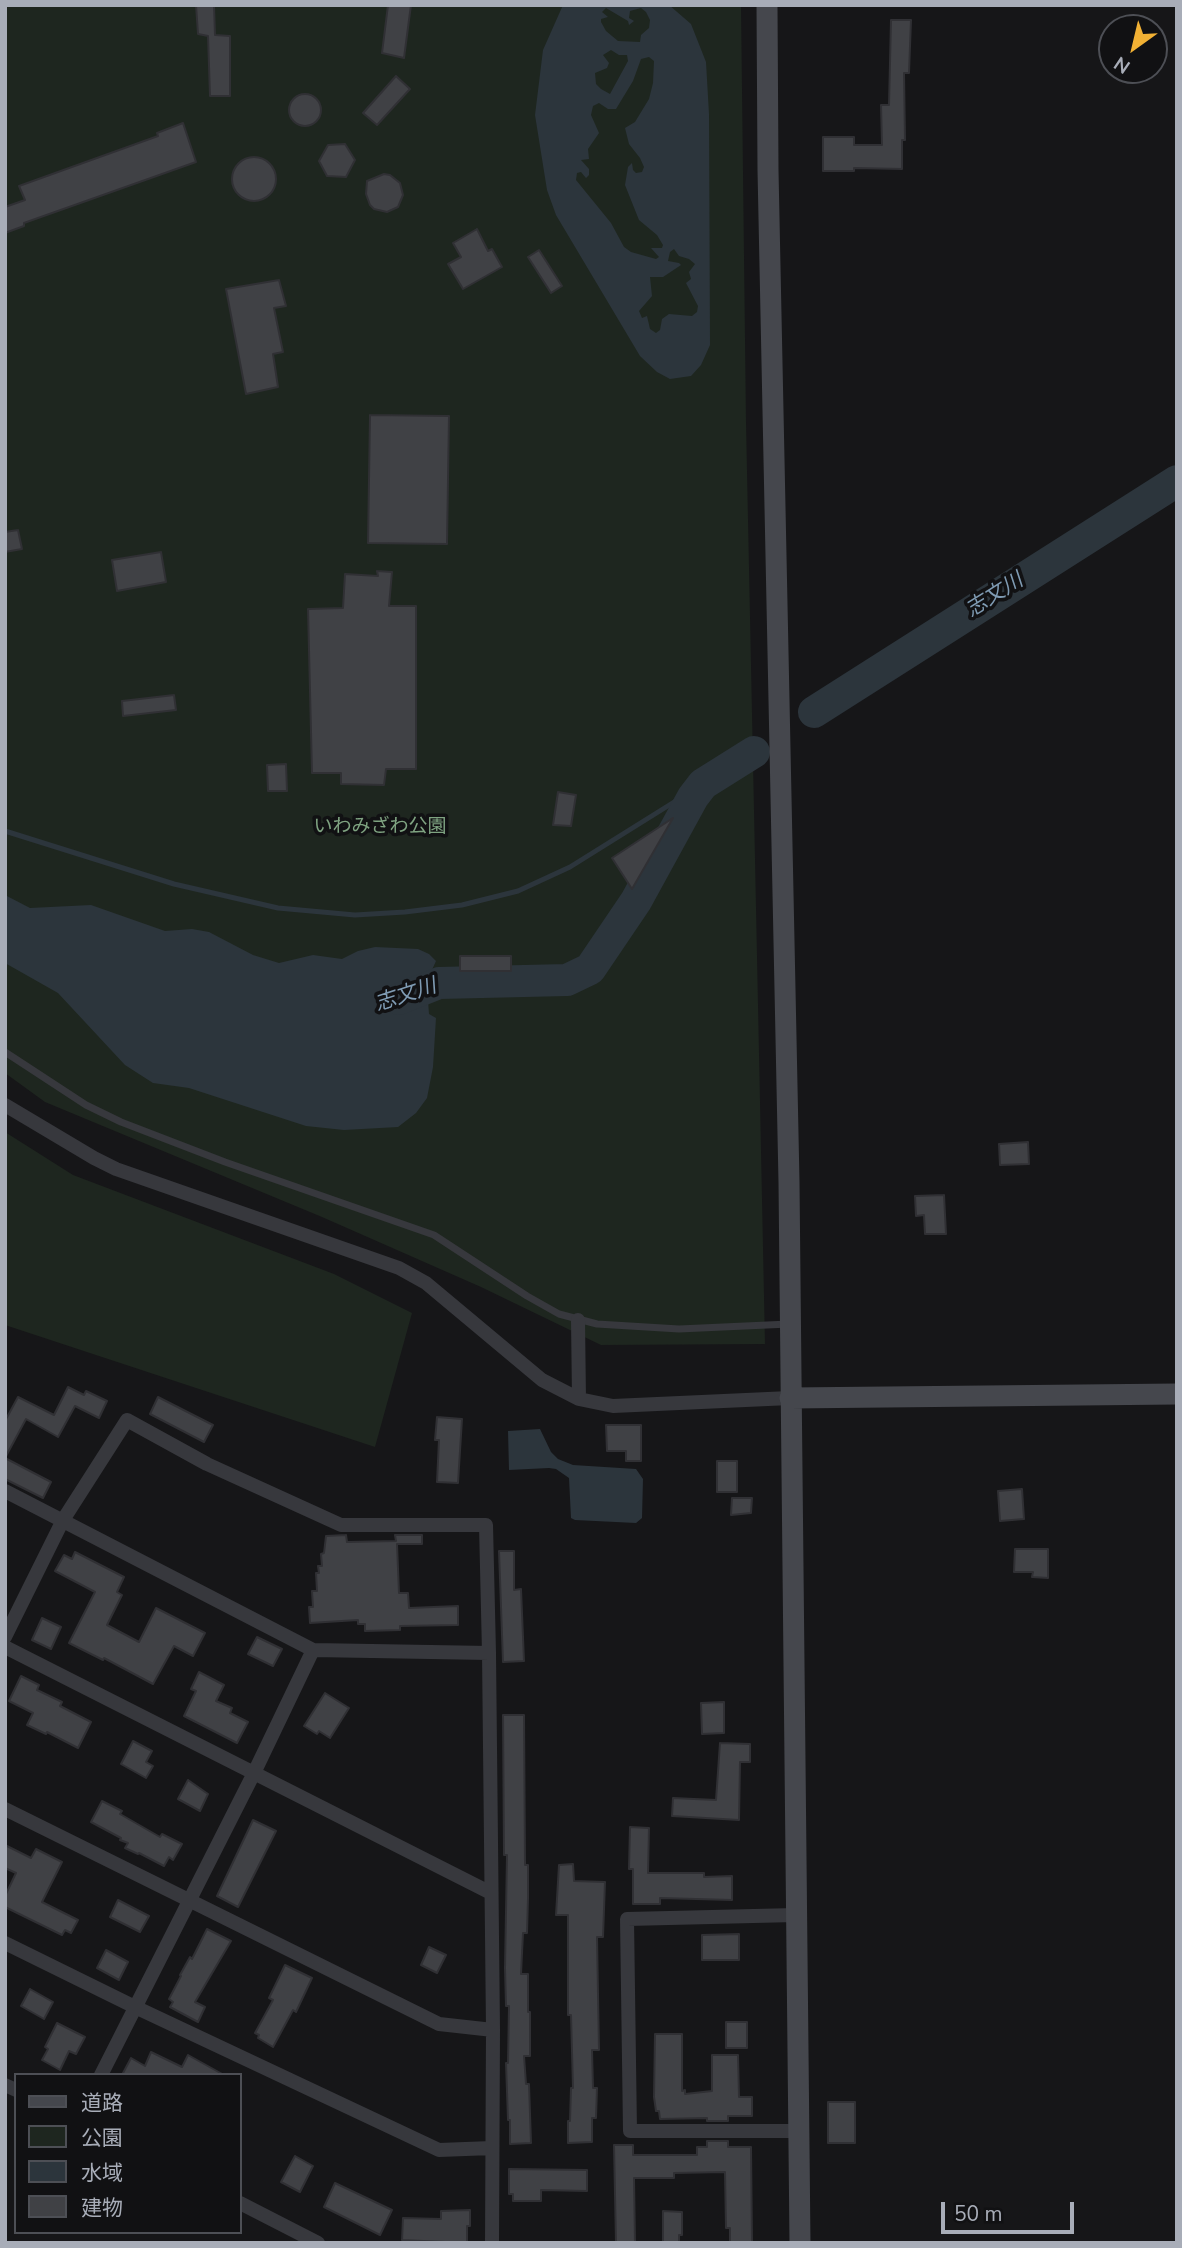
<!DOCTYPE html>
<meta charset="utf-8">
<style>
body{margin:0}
#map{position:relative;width:1182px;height:2248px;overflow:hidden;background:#161618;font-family:"Nunito Sans","Noto Sans JP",sans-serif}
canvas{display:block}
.frame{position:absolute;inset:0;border:7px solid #a8adb8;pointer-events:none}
.legend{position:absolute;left:14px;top:2073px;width:228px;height:161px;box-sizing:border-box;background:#111113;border:2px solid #4d4f55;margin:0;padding:9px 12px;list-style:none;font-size:21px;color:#a8adb8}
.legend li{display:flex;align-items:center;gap:14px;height:35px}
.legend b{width:35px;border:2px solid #4d4f55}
.north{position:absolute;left:1098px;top:14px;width:70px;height:70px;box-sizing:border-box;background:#111113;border:2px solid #4d4f55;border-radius:50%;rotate:214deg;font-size:19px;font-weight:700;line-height:28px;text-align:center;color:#a8adb8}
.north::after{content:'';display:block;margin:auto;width:24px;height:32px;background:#f2b134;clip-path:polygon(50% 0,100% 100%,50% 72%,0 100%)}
.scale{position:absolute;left:941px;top:2202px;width:133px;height:32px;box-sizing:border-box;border:4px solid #a8adb8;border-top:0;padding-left:9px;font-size:21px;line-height:24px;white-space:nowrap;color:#a8adb8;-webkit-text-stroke:5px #111113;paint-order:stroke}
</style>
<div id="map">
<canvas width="1182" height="2248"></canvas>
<div class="frame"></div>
<ul class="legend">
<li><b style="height:9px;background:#45474d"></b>道路</li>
<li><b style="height:19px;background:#1e261f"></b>公園</li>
<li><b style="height:19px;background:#2c353c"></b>水域</li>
<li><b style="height:19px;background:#404145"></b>建物</li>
</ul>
<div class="north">N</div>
<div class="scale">50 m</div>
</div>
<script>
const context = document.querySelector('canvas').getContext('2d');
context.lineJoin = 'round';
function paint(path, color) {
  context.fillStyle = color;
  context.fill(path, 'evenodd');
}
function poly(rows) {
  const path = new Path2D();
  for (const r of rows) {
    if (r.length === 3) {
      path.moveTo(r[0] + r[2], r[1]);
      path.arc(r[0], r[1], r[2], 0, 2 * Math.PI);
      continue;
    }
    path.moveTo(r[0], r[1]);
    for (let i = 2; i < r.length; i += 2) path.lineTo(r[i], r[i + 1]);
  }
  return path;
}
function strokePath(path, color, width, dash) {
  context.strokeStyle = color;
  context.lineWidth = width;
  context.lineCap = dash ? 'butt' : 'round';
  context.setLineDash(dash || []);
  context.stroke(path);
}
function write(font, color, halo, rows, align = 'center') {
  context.font = font + ' "Nunito Sans","Noto Sans JP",sans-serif';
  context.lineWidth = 7;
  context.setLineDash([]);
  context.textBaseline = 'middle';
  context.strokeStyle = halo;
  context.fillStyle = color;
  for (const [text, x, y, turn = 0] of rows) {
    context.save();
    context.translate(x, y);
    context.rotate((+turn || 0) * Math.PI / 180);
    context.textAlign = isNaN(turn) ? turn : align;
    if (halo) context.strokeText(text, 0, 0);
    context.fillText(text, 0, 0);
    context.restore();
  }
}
paint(poly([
 [5,5,741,5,746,422,765,1344,601,1345,481,1287,322,1217,45,1102,5,1073],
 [5,1132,73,1175,334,1274,412,1313,375,1447,5,1325]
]), '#1e261f');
paint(poly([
 [563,5,669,5,691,24,706,62,709,114,710,345,701,365,691,376,670,379,657,372,640,356,556,215,547,190,535,115,543,50],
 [606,8,628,21,629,25,634,21,629,18,630,11,641,8,646,12,650,20,649,28,641,35,640,42,618,41,606,31,601,22,601,19,608,17,602,12],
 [611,50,619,55,627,55,628,61,610,94,601,89,596,84,595,73,607,68,609,63,603,55],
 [649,57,654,61,653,83,649,99,635,122,625,128,629,144,640,158,644,167,642,172,636,173,633,170,632,163,628,167,625,185,639,220,657,235,663,245,662,248,651,248,659,257,656,259,631,252,624,247,611,223,576,180,577,173,581,172,586,178,589,175,589,169,581,160,589,159,588,149,599,133,591,115,593,106,599,103,608,109,616,109,633,81,641,59],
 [674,249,679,256,689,259,695,264,689,272,691,279,686,283,698,306,697,312,692,316,669,314,662,319,660,330,656,333,650,329,647,316,642,318,639,311,652,296,650,277,663,277,681,265,679,263,668,261,670,252],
 [5,895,30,908,91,905,165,931,192,929,209,932,253,955,279,963,313,955,342,959,358,951,375,947,418,949,429,954,436,961,431,972,442,974,435,997,428,1000,429,1014,436,1018,433,1067,427,1098,416,1113,398,1127,344,1130,306,1126,189,1088,153,1083,125,1065,58,993,5,963],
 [540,1429,551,1452,558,1459,573,1465,636,1469,643,1479,642,1518,636,1523,575,1520,571,1518,569,1478,556,1469,549,1468,509,1470,508,1431]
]), '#2c353c');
strokePath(poly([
 [5,831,174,884,278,908,355,915,405,912,462,905,518,891,570,867,703,784]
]), '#2c353c', 5);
strokePath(poly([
 [814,712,1177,481],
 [399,999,439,983,567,980,590,969,636,901,693,797,703,784,754,752]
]), '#2c353c', 32);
const building = poly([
 [196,5,214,5,215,35,230,36,230,96,210,96,208,36,198,34,196,5],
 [388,5,411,5,404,58,382,53,388,5],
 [891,20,911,20,909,73,904,73,905,140,902,140,902,169,854,168,854,171,823,171,823,137,854,137,854,145,882,145,881,105,889,105,891,20],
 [396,76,410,89,377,125,363,113,396,76],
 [305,110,16],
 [183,123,196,162,24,223,24,226,5,233,5,207,25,200,19,186,158,136,157,133,183,123],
 [345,144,355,160,346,177,327,176,319,161,328,145,345,144],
 [254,179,22],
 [384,174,390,175,400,183,403,195,398,207,387,212,374,209,370,205,366,194,367,181,384,174],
 [477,229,488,251,492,249,502,267,463,289,448,264,461,257,453,243,477,229],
 [539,250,562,286,551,293,528,257,539,250],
 [279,280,286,306,274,308,283,352,273,354,278,387,246,394,226,289,279,280],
 [370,415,449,416,447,544,368,543,370,415],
 [18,530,22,549,5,552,5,532,18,530],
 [161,552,166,582,117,591,112,560,161,552],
 [377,571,392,572,389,606,416,606,416,769,386,769,384,785,341,784,341,773,312,773,308,609,343,608,345,574,378,576,377,571],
 [174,695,176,710,123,716,122,701,174,695],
 [286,764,287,791,268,791,267,765,286,764],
 [558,792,576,795,571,826,553,825,558,792],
 [673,818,632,889,612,858,673,818],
 [460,956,511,956,511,971,460,971,460,956],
 [1028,1142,1029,1164,1000,1165,999,1144,1028,1142],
 [944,1195,946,1234,925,1234,924,1215,916,1216,915,1196,944,1195],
 [68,1387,84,1395,86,1391,107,1401,99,1418,75,1406,58,1437,26,1419,5,1458,5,1421,18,1397,54,1415,68,1387],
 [158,1397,213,1425,204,1442,150,1414,158,1397],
 [437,1417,462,1419,458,1483,437,1482,439,1440,435,1440,437,1417],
 [606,1425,641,1425,641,1461,626,1461,626,1451,607,1451,606,1425],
 [5,1458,51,1482,43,1498,5,1479,5,1458],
 [717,1461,737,1461,737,1492,717,1492,717,1461],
 [1022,1489,1024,1519,1000,1521,998,1491,1022,1489],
 [732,1498,752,1498,751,1513,731,1515,732,1498],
 [346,1535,347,1542,396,1541,395,1535,422,1535,422,1544,397,1544,399,1593,408,1593,409,1608,458,1606,458,1625,400,1626,400,1630,365,1631,365,1624,358,1624,358,1620,310,1623,309,1607,313,1607,312,1591,317,1591,316,1573,319,1573,318,1566,322,1566,321,1554,324,1553,326,1536,346,1535],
 [1015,1549,1048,1549,1048,1578,1032,1577,1033,1572,1014,1572,1015,1549],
 [499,1551,514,1551,514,1590,521,1589,524,1661,503,1662,499,1551],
 [75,1552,124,1577,117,1592,122,1595,107,1625,139,1642,156,1608,205,1633,193,1656,174,1646,153,1684,104,1658,103,1660,69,1643,95,1592,55,1571,64,1555,72,1559,75,1552],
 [42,1618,61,1627,51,1649,32,1640,42,1618],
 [257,1637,282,1649,273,1666,248,1654,257,1637],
 [199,1672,224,1685,216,1701,232,1708,230,1713,248,1722,237,1743,184,1716,196,1691,191,1689,199,1672],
 [21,1676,39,1685,37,1690,62,1702,60,1706,91,1722,78,1748,47,1732,46,1734,27,1725,33,1713,9,1701,21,1676],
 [325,1693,349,1708,330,1738,319,1731,317,1734,304,1726,325,1693],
 [724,1702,724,1733,702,1734,701,1703,724,1702],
 [503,1715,524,1715,525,1865,528,1865,528,1898,527,1933,523,1933,521,1974,528,1974,528,2012,530,2012,530,2056,524,2056,526,2084,529,2084,531,2143,510,2144,510,2120,508,2120,506,2063,508,2063,509,2006,506,2006,505,1968,507,1855,504,1855,503,1715],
 [133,1741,152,1751,146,1762,153,1766,146,1778,121,1764,133,1741],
 [720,1743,750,1744,750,1762,740,1762,739,1820,672,1816,673,1798,716,1800,720,1743],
 [188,1780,208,1794,200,1811,178,1799,188,1780],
 [102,1801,122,1811,120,1814,160,1837,162,1834,182,1844,173,1860,169,1857,164,1866,139,1853,138,1854,125,1848,128,1843,120,1840,121,1838,91,1822,102,1801],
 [253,1820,276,1831,238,1907,217,1896,253,1820],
 [630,1827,649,1828,648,1873,704,1873,704,1877,732,1876,732,1900,660,1898,660,1904,633,1904,633,1869,629,1869,630,1827],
 [5,1845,31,1858,36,1849,62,1862,42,1902,78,1920,71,1933,65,1930,62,1935,5,1907,5,1896,16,1873,5,1868,5,1845],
 [573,1864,574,1881,605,1882,603,1937,597,1937,599,2050,592,2050,593,2088,597,2088,596,2118,592,2118,592,2142,568,2143,568,2121,570,2121,571,2088,573,2088,571,2015,568,2015,568,1915,556,1915,559,1865,573,1864],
 [118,1900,149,1916,140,1932,110,1917,118,1900],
 [207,1929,231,1941,195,2002,205,2007,198,2022,170,2007,173,2002,169,1999,181,1976,180,1975,190,1957,192,1959,207,1929],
 [739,1934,739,1960,702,1960,702,1935,739,1934],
 [429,1947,446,1955,437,1973,421,1965,429,1947],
 [106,1950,128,1962,119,1980,97,1968,106,1950],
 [285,1965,312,1978,296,2012,293,2010,273,2047,258,2038,259,2035,255,2033,273,2000,269,1998,285,1965],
 [30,1989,53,2002,44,2019,21,2006,30,1989],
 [726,2022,747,2022,747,2048,726,2048,726,2022],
 [57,2023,85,2037,76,2054,69,2051,60,2070,42,2060,48,2049,45,2047,57,2023],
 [655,2034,682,2034,682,2091,685,2090,685,2094,712,2091,712,2055,738,2055,739,2097,752,2097,752,2116,728,2116,728,2121,707,2121,707,2118,660,2119,659,2111,656,2111,654,2097,655,2034],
 [151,2052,182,2067,188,2055,224,2075,122,2075,131,2058,145,2066,151,2052],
 [828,2102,855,2102,855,2143,828,2143,828,2102],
 [707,2141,728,2141,728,2147,751,2147,752,2243,730,2243,730,2228,726,2228,725,2172,674,2173,674,2178,634,2178,635,2243,616,2243,614,2145,633,2145,633,2155,697,2155,697,2147,707,2147,707,2141],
 [295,2156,313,2166,300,2192,281,2182,295,2156],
 [509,2169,587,2170,587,2191,541,2190,541,2201,513,2201,513,2194,509,2194,509,2169],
 [335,2183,392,2210,380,2235,324,2207,335,2183],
 [470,2210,470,2226,467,2226,467,2243,402,2240,403,2218,441,2219,441,2211,470,2210],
 [663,2211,682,2212,682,2235,679,2235,679,2243,663,2243,663,2211]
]);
paint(building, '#404145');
strokePath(building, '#303034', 2);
strokePath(poly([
 [5,1052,86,1105,121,1122,225,1162,434,1235,527,1296,559,1314,597,1324,679,1329,789,1324]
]), '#37383d', 7);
strokePath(poly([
 [5,1105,94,1158,116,1169,399,1268,426,1283,542,1380,579,1399,613,1406,790,1398],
 [578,1320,579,1399],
 [5,1491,313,1650,489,1653,493,2030,492,2243],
 [5,1637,63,1520,127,1420,207,1464,341,1525,486,1525,489,1653],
 [5,1647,491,1893],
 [5,1809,439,2024,493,2030],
 [796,1915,627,1919,630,2131,799,2131],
 [5,1943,135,2007,439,2150,492,2148],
 [101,2075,254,1773,313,1650],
 [5,2085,16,2090],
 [240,2203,318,2243]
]), '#37383d', 14);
strokePath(poly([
 [767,5,768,170,789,1182,800,2243],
 [790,1398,1177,1394]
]), '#45474d', 21);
write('19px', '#7fa381', '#111113', [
 ["いわみざわ公園",380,827]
]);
write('italic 21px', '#7f9bb3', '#111113', [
 ["志文川",995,596,-32],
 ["志文川",406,996,-18]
]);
</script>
